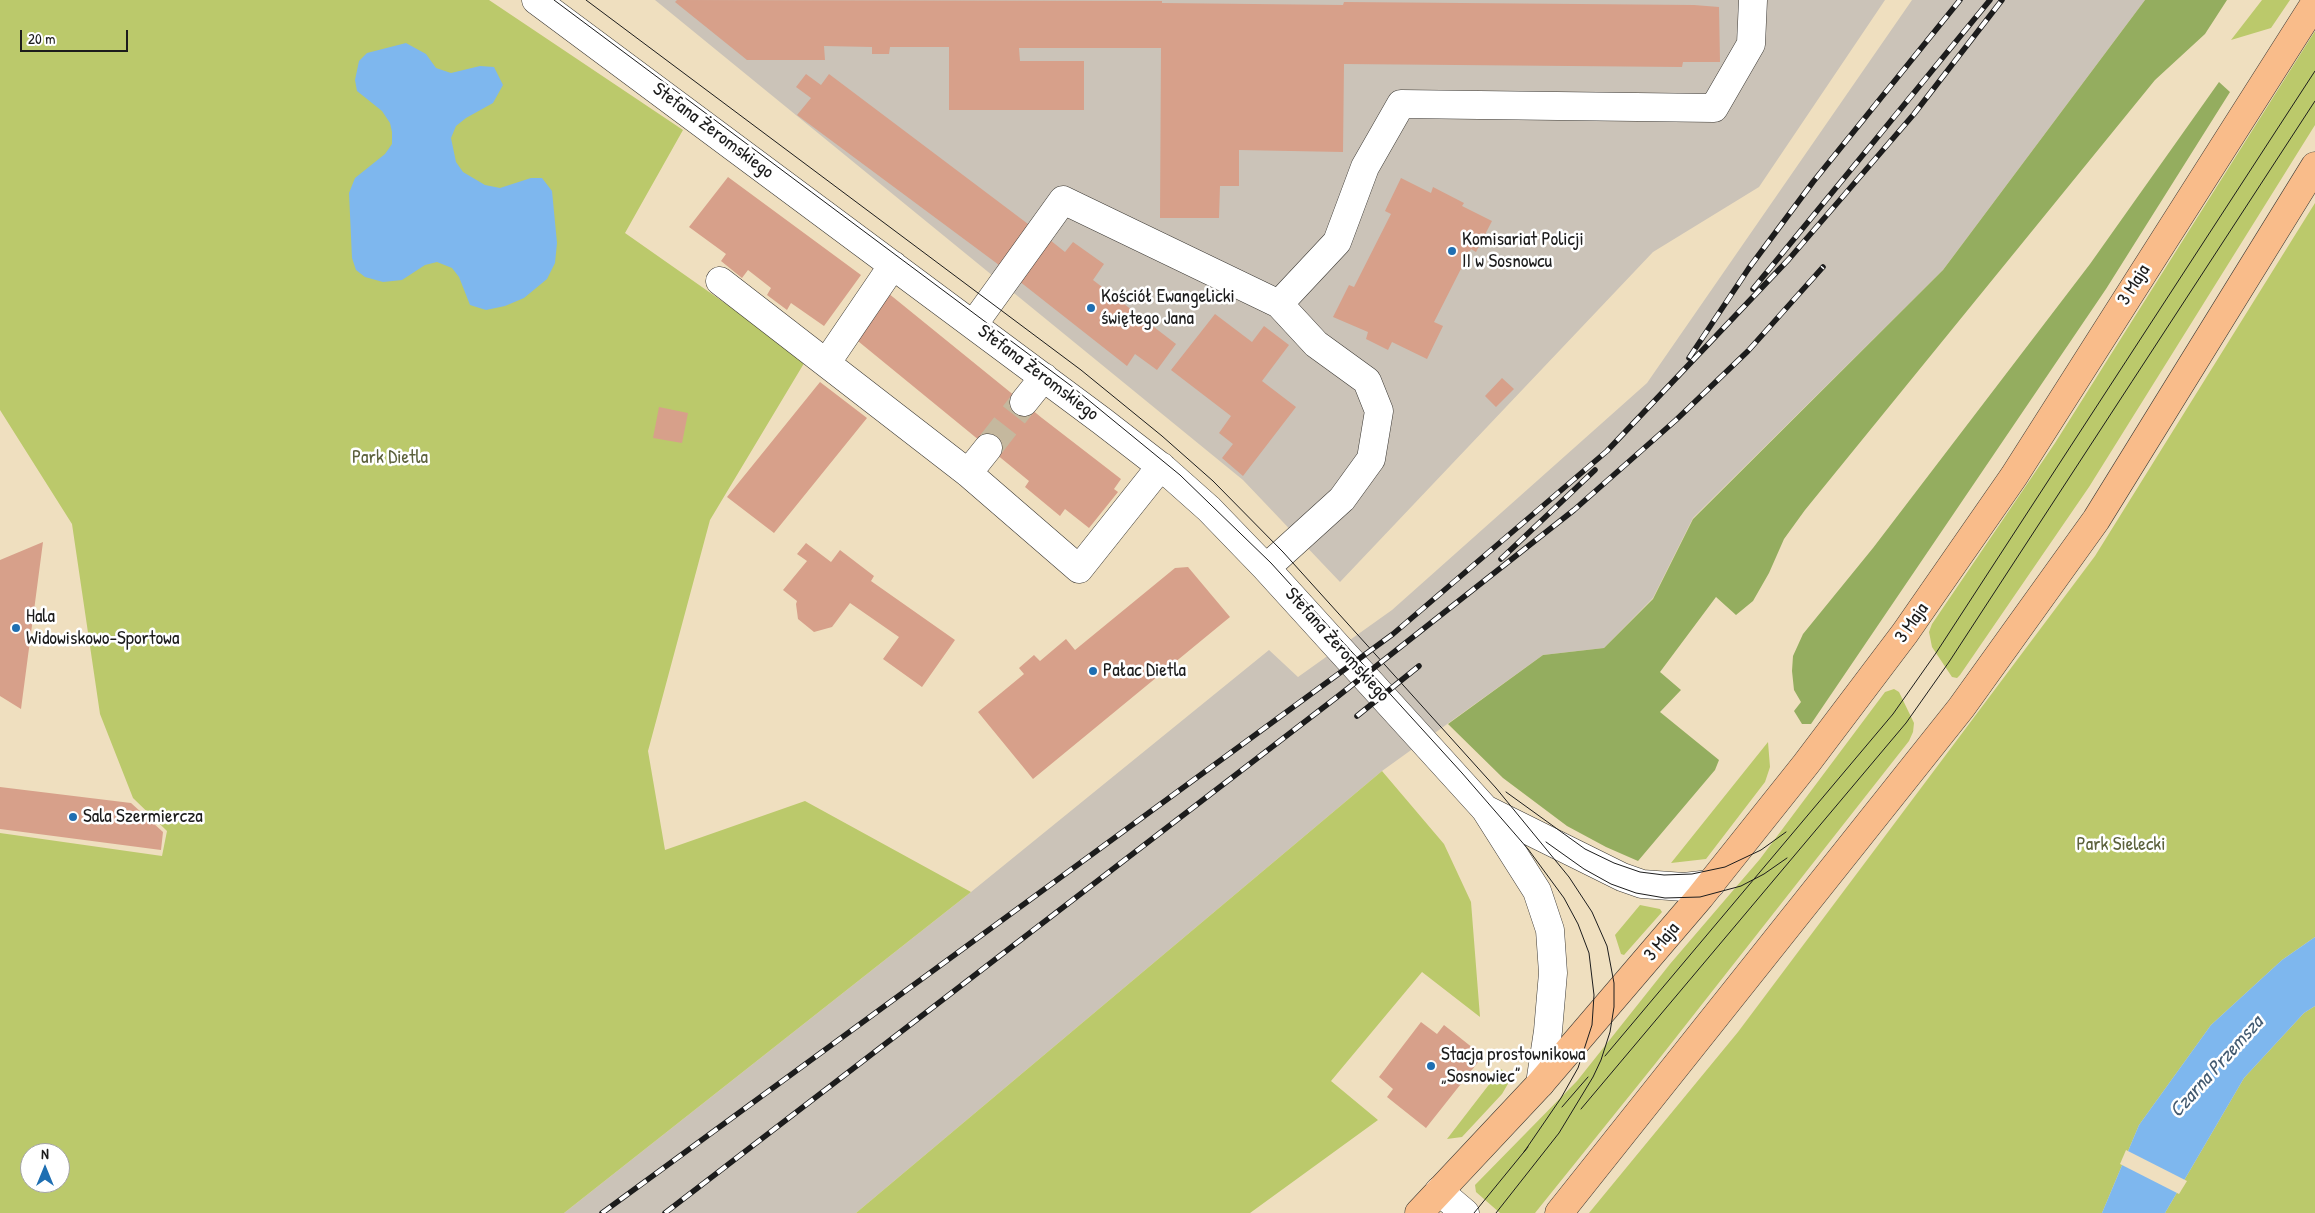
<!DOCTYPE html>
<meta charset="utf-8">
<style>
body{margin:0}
#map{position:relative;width:2315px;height:1213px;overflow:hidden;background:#efdfbf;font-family:"Patrick Hand",sans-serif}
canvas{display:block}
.north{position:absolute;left:20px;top:1143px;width:50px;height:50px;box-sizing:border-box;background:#fff;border:1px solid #a4a4a4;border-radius:50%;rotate:0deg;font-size:14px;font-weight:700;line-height:20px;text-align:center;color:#1c1c1c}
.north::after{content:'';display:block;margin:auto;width:18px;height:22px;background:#1f6fb2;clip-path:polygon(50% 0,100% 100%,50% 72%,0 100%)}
.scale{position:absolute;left:20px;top:30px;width:108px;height:22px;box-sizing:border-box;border:2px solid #1c1c1c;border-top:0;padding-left:6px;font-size:15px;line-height:18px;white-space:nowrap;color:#1c1c1c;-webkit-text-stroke:4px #fff;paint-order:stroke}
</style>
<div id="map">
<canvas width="2315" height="1213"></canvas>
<div class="north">N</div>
<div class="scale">20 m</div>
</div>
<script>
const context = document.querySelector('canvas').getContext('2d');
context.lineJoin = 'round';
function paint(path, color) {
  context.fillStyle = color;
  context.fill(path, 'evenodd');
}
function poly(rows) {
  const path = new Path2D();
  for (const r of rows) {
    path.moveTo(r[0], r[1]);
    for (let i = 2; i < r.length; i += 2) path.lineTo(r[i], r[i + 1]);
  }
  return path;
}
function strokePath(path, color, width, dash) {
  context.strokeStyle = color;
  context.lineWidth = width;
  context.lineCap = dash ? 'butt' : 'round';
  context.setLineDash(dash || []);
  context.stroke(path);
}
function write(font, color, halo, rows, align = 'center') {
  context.font = font + ' "Patrick Hand",sans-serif';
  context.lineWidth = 5;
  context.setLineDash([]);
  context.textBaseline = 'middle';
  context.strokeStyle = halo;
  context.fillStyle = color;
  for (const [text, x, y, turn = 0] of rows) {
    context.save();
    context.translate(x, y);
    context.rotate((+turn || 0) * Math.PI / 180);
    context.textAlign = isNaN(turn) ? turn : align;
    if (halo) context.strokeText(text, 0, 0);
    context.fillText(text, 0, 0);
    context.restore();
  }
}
paint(poly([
 [655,0,1885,0,1759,187,1653,252,1340,582,1243,480],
 [1912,0,2145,0,1943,270,1693,518,1653,598,1604,648,1543,655,1382,771,856,1213,564,1213,971,892,1269,650,1298,677,1392,610,1647,383]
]), '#cbc3b8');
paint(poly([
 [0,0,489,0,683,130,625,233,806,360,710,520,648,751,665,850,805,801,971,892,564,1213,0,1213,0,833,162,856,167,831,133,798,100,714,72,524,0,410],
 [30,1153,60,1153,60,1183,30,1183],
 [2262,0,2290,0,2271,28,2231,40],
 [2315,31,2315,125,2089,487,1960,675,1957,678,1952,677,1932,647,1929,632,1932,624,2055,443],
 [2315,203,2315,937,2282,960,2211,1025,2139,1125,2102,1213,1589,1213,1738,1032,2095,556],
 [1894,689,1899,692,1914,723,1913,732,1909,741,1655,1064,1535,1213,1500,1213,1476,1192,1475,1185,1577,1081,1670,964,1760,859,1885,692],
 [1768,742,1770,767,1765,782,1706,859,1671,863],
 [1382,771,1444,844,1471,902,1480,1017,1422,972,1331,1081,1378,1120,1250,1213,856,1213],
 [1640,905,1660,909,1662,912,1624,955,1621,954,1615,935],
 [2315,1006,2315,1213,2165,1213,2244,1078,2304,1013],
 [1501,1069,1512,1077,1502,1094,1462,1137,1447,1139]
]), '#bbc96b');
paint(poly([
 [2145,0,2227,0,2205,34,2155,80,1805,510,1784,539,1769,573,1753,601,1736,615,1716,597,1660,672,1681,690,1660,712,1719,760,1715,770,1638,861,1606,847,1567,826,1503,778,1448,724,1543,655,1604,648,1653,599,1693,519,1943,270],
 [2219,82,2230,92,2106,289,1811,724,1802,724,1794,711,1801,702,1794,690,1792,671,1793,656,1803,634,1873,548,2090,264]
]), '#94ad5f');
paint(poly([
 [406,43,426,54,436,68,451,73,480,66,494,67,503,85,493,103,466,118,456,126,451,138,456,162,463,172,485,185,500,188,531,178,542,178,552,191,557,243,555,263,547,279,524,298,505,306,486,310,470,305,459,277,452,268,437,262,425,265,402,280,383,282,365,277,356,270,352,258,349,193,355,178,385,154,392,144,392,132,390,123,382,111,357,91,355,80,359,61,367,53],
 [2315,937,2315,1006,2304,1013,2244,1078,2165,1213,2102,1213,2139,1125,2211,1025,2282,960]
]), '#7eb7ee');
paint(poly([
 [2126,1150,2187,1181,2179,1194,2120,1164]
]), '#efdfbf');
paint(poly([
 [677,0,1162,1,1162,3,1343,5,1344,2,1694,5,1719,7,1720,62,1683,62,1682,67,1344,64,1343,152,1239,150,1239,186,1220,186,1219,218,1160,218,1161,48,1019,48,1020,61,1084,61,1084,110,949,110,949,47,890,47,889,54,872,54,872,47,824,46,825,60,747,60,675,2],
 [806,74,821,85,829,74,1032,227,999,265,797,115,811,98,796,87],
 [728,177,861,275,824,326,791,303,787,310,767,295,771,288,748,270,742,278,721,261,726,254,689,227],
 [1401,178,1431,193,1433,187,1464,203,1462,206,1492,221,1476,252,1471,249,1434,322,1443,326,1427,359,1392,342,1388,350,1366,339,1368,332,1333,317,1349,285,1354,287,1391,214,1385,211],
 [1050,240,1065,252,1073,242,1104,264,1093,280,1176,344,1157,370,1135,354,1127,366,1019,281],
 [888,293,1042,418,1121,479,1114,489,1118,492,1089,528,1065,509,1060,516,1025,487,1029,481,853,337],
 [1215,314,1252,342,1264,326,1289,345,1262,381,1296,407,1243,476,1222,458,1233,444,1219,433,1231,416,1171,370],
 [1502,378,1514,389,1496,407,1485,396],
 [820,382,867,418,774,533,727,497],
 [659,407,688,413,682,443,653,438],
 [43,542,21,709,0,696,0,560],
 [806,543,831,562,840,550,874,576,871,581,955,640,922,687,883,659,899,637,850,603,832,627,814,632,798,619,796,604,797,601,783,590,807,561,797,554],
 [1188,567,1230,617,1033,779,978,712,1024,674,1019,668,1034,655,1040,661,1066,639,1075,650,1175,568],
 [0,787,131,803,163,832,161,850,0,829],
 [1421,1022,1437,1034,1444,1025,1483,1056,1426,1128,1387,1097,1393,1089,1379,1077]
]), '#d7a08a');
strokePath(poly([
 [988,448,1024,402]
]), '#c5b89e', 28, [28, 14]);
const minor = poly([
 [536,0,1102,421,1164,469,1209,509,1266,568,1485,809,1537,891,1550,930,1553,973,1548,1031,1540,1084],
 [720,281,968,473,1079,569,1161,466],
 [1279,304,1337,242,1365,167,1401,104,1714,108,1751,44,1753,0],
 [973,325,1063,200,1279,304,1316,344,1367,381,1379,411,1371,459,1342,499,1266,568],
 [827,362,893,265],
 [1024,402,1044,377],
 [968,473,988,448],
 [1485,809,1622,877,1642,884,1684,887,1711,884],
 [1439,1191,1465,1213]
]);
const major = poly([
 [1419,1213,1540,1084,1700,897,1806,764,1905,633,2014,476,2315,3],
 [1559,1213,1961,708,2096,520,2315,166]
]);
strokePath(minor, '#3c3934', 29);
strokePath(major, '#3c3934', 29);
strokePath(minor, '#fff', 28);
strokePath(major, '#f9bc8a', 28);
strokePath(poly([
 [554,0,1070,385,1180,475,1271,563,1462,773,1528,849,1564,898,1578,924,1589,953,1594,995,1592,1025,1578,1068,1561,1098,1524,1152],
 [586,0,1081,370,1162,436,1213,481,1283,552,1496,788,1569,877,1592,912,1607,946,1614,983,1614,1007,1610,1032,1601,1060,1593,1077,1559,1133,1496,1213],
 [1506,792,1585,849,1614,863,1640,872,1664,875,1692,874,1725,867,1761,850,1786,832],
 [1546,842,1584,869,1611,884,1636,893,1665,898,1700,897,1741,886,1764,874,1787,858],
 [1605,1056,1893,714,1936,653,2315,71],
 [1562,1107,1588,1077],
 [1581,1109,1906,723,1949,662,2315,101],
 [1474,1213,1528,1147]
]), '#1c1c1c', 1);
const rail = poly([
 [1753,289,1990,0],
 [1689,358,1749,268,1813,182,1960,0],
 [1501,559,1595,470],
 [1357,716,1419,666],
 [602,1213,1393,634,1607,451,1789,259,1914,114,2002,0],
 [665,1213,1337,697,1574,510,1676,420,1748,351,1823,267]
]);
strokePath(rail, '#1c1c1c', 5.5);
strokePath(rail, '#fff', 4, [11]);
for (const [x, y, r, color] of [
 [1452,251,5,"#1f6fb2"],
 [1091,308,5,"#1f6fb2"],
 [16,628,5,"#1f6fb2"],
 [1093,671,5,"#1f6fb2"],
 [73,817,5,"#1f6fb2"],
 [1431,1066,5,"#1f6fb2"]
]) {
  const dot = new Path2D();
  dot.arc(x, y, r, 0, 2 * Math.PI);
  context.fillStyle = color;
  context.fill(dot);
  strokePath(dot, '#fff', 2);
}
write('19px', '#1c1c1c', '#fff', [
 ["Stefana Żeromskiego",713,131,37],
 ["3 Maja",2134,285,-58],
 ["Stefana Żeromskiego",1038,373,37],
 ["3 Maja",1912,623,-55],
 ["Stefana Żeromskiego",1337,645,48],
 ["3 Maja",1662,942,-50]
]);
write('19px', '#1c1c1c', '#fff', [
 ["Komisariat Policji",1462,240],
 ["II w Sosnowcu",1462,262],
 ["Kościół Ewangelicki",1101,297],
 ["świętego Jana",1101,319],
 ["Hala",26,617],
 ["Widowiskowo-Sportowa",26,639],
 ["Pałac Dietla",1103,671],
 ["Sala Szermiercza",83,817],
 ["Stacja prostownikowa",1441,1055],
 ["„Sosnowiec”",1441,1077]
], 'left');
write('19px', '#5c613c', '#fff', [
 ["Park Dietla",390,458],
 ["Park Sielecki",2121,845]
]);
write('italic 20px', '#435a70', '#fff', [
 ["Czarna Przemsza",2217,1067,-48]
]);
</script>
